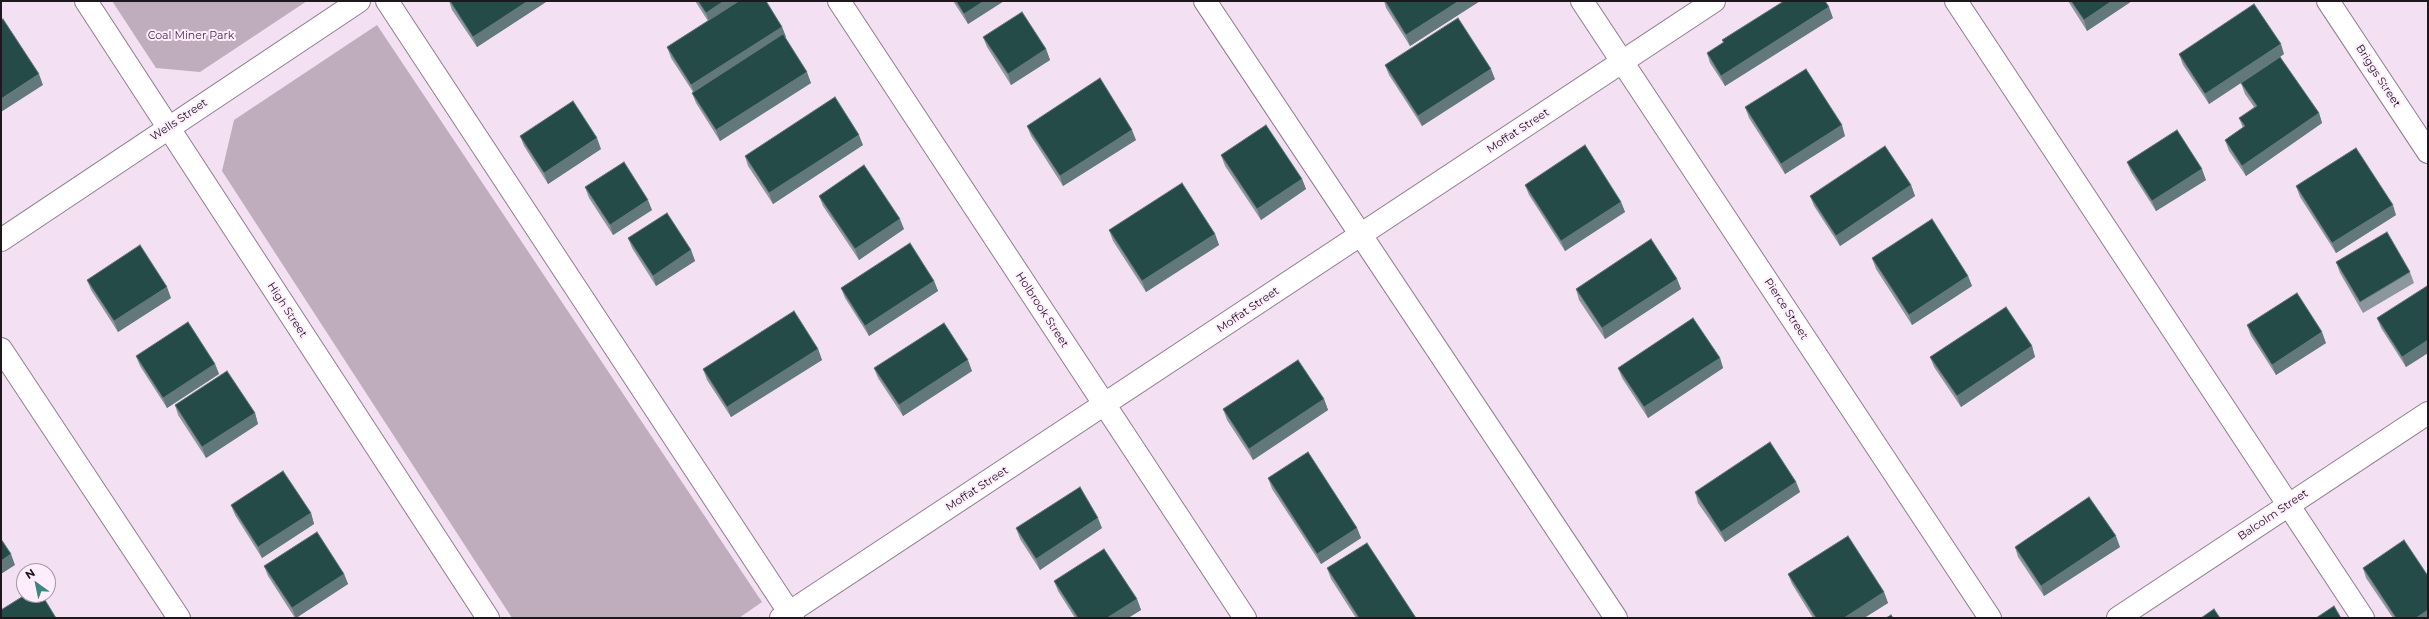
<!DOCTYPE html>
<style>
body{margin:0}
#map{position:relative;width:2429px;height:619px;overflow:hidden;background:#f3e0f2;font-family:Montserrat,sans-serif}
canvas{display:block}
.frame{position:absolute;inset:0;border:2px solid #1e171e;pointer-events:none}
.north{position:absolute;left:16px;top:563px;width:40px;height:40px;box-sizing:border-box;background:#feeefd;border:1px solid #a498a4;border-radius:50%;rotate:327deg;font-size:11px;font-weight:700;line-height:16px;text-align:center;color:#1e171e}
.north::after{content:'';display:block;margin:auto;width:14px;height:18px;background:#3e857f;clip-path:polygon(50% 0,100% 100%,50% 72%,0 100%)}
</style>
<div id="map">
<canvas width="2429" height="619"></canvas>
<div class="frame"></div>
<div class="north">N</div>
</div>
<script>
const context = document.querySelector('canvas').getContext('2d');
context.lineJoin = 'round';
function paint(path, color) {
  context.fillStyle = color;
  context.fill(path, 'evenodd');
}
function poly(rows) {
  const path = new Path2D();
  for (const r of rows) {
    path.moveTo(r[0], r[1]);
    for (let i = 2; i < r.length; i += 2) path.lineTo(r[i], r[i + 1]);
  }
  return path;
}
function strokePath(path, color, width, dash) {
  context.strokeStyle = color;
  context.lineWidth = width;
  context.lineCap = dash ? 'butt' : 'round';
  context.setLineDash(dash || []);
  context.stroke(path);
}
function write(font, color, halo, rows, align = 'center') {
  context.font = font + ' Montserrat,sans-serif';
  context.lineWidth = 4;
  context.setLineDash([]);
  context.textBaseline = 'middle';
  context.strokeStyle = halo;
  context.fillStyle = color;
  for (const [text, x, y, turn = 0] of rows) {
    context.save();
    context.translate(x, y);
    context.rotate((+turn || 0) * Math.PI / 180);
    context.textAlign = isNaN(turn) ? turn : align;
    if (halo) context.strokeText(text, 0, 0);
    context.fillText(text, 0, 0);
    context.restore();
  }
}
paint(poly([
 [112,1,307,1,200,72,156,68],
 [377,25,762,602,739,618,512,618,222,171,234,120]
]), '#bfadbe');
const minor = poly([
 [86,1,488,618],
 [387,1,793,618],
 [839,1,1245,618],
 [1205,1,1616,618],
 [1582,1,1990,618],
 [1956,1,2363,618],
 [2328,1,2428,152],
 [1,240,359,1],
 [1,349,179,618],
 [781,618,1714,1],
 [2118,618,2428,413]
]);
strokePath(minor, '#907e8f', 24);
strokePath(minor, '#fff', 22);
paint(poly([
 [449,1,546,1,546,2,477,47,452,10],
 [695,1,766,1,782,27,786,37,785,38,811,83,720,141,696,103,692,93,693,92,671,58,667,47,708,21],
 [953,1,1004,1,968,24],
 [1384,1,1480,1,1410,46,1386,8],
 [2068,1,2132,1,2087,31],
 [1833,18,1725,86,1710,63,1707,53,1723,43,1722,40],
 [983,37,1046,49,1050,60,1011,85,987,47],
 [2179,54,2284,54,2280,57,2319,113,2322,123,2246,176,2229,151,2225,140,2243,128,2239,118,2254,107,2245,94,2241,83,2258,72,2209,104,2183,65],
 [1385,65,1495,79,1422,126,1389,75],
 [1745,107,1845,136,1785,174,1749,118],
 [1027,126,1136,140,1063,186,1031,136],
 [520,136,601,149,548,184,524,146],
 [863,145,773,204,748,166,745,156],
 [1221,155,1302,179,1306,189,1261,220,1225,166],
 [2127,162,2206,180,2156,211,2131,172],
 [1525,185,1621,202,1625,212,1565,251,1529,195],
 [1911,185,1915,196,1840,246,1814,206,1810,196],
 [2296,186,2396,215,2336,253,2300,197],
 [585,187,652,210,613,235,589,198],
 [819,196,904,229,859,260,823,206],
 [1109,230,1215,234,1219,245,1146,292,1113,241],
 [628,238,691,250,695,261,656,286,632,248],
 [1872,258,1968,276,1972,286,1912,325,1876,269],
 [2336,262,2410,272,2414,283,2363,313,2340,273],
 [1677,279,1681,289,1605,339,1579,300,1576,289],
 [87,280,171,298,118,332,91,290],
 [934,281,938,291,869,336,845,298,841,288],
 [2428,287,2428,353,2406,367,2381,328,2377,318],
 [2247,325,2326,343,2276,375,2251,336],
 [2032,346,2035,357,1961,407,1934,367,1930,357],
 [818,349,822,360,731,417,707,380,703,369],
 [136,356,215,364,219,374,167,408,140,366],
 [1720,358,1723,368,1648,418,1622,378,1618,368],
 [874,368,972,371,903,416,878,378],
 [1324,399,1328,410,1253,460,1227,420,1223,409],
 [175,405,255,413,258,424,206,458,178,415],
 [1268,478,1357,528,1361,538,1321,564,1272,489],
 [1796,482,1800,492,1725,542,1698,503,1695,492],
 [231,505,311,513,314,524,262,558,235,515],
 [1016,528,1102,528,1040,570,1020,539],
 [2015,547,2120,547,2044,596,2018,557],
 [264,566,344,574,348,584,296,618,295,618,268,576],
 [1327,568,1416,618,1356,618,1331,579],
 [2363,568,2428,618,2393,618,2366,578],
 [1788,574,1884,592,1888,603,1864,618,1813,618,1792,584],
 [1054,581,1137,599,1141,610,1128,618,1075,618,1058,591]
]), '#8c969d');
paint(poly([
 [528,1,546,1,546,2,477,47,473,37],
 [724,1,744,1,710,24,706,13],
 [984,1,1004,1,968,24,964,14],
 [1459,1,1480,1,1410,46,1406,35],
 [2112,1,2132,1,2087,31,2084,20],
 [1829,7,1833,18,1725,86,1721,76],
 [782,27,786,37,695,95,691,85],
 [2281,44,2284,54,2209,104,2205,94],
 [1046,49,1050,60,1011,85,1008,74],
 [1491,69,1495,79,1422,126,1418,116],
 [807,72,811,83,720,141,716,130],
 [39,74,43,85,1,112,1,99],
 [2319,113,2322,123,2246,176,2242,166],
 [1842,125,1845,136,1785,174,1781,164],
 [1132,130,1136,140,1063,186,1060,176],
 [859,135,863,145,773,204,769,193],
 [597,138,601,149,548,184,544,173],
 [2202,169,2206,180,2156,211,2152,201],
 [1302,179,1306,189,1261,220,1257,209],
 [1911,185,1915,196,1840,246,1836,236],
 [648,200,652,210,613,235,610,225],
 [1621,202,1625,212,1565,251,1561,241],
 [2393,205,2396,215,2336,253,2332,243],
 [900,219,904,229,859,260,855,249],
 [1215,234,1219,245,1146,292,1142,281],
 [691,250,695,261,656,286,653,276],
 [1968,276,1972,286,1912,325,1909,315],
 [1677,279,1681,289,1605,339,1602,328],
 [934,281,938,291,869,336,865,326],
 [167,287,171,298,118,332,114,321],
 [2322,332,2326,343,2276,375,2272,365],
 [2428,340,2428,353,2406,367,2402,357],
 [2032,346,2035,357,1961,407,1957,396],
 [818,349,822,360,731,417,727,407],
 [1720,358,1723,368,1648,418,1644,407],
 [968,360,972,371,903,416,899,405],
 [215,364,219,374,167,408,163,398],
 [1324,399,1328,410,1253,460,1249,449],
 [255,413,258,424,206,458,202,447],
 [1796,482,1800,492,1725,542,1721,532],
 [311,513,314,524,262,558,258,547],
 [1098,518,1102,528,1040,570,1036,559],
 [1357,528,1361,538,1321,564,1317,554],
 [2116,536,2120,547,2044,596,2041,586],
 [11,554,15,565,1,574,1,561],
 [344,574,348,584,296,618,292,608],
 [1884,592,1888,603,1864,618,1844,618],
 [1137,599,1141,610,1128,618,1107,618],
 [2428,610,2428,618,2416,618]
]), '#62787b');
const building = poly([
 [450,1,528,1,473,37,450,1],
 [698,1,724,1,706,13,698,1],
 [739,1,766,1,782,27,691,85,667,47,739,1],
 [956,1,984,1,964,14,956,1],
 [1385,1,1459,1,1406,35,1385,1],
 [1784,1,1825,1,1829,7,1721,76,1707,53,1724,42,1722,40,1784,1],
 [2071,1,2112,1,2084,20,2071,1],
 [2254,4,2281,44,2205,94,2179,54,2254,4],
 [1022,12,1046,49,1008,74,983,37,1022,12],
 [1458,18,1491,69,1418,116,1385,65,1458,18],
 [3,19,39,74,1,99,1,20,3,19],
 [783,34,807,72,716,130,692,93,783,34],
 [2280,57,2319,113,2242,166,2225,140,2245,126,2239,118,2257,106,2241,83,2280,57],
 [1806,69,1842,125,1781,164,1745,107,1806,69],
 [1100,78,1132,130,1060,176,1027,126,1100,78],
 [835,97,859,135,769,193,745,156,835,97],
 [573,101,597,138,544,173,520,136,573,101],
 [1266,125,1302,179,1257,209,1221,155,1266,125],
 [2177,130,2202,169,2152,201,2127,162,2177,130],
 [1585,145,1621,202,1561,241,1525,185,1585,145],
 [1885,146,1911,185,1836,236,1810,196,1885,146],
 [2356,148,2393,205,2332,243,2296,186,2356,148],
 [624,162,648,200,610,225,585,187,624,162],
 [864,165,900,219,855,249,819,196,864,165],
 [1182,183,1215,234,1142,281,1109,230,1182,183],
 [667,213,691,250,653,276,628,238,667,213],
 [1932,219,1968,276,1909,315,1872,258,1932,219],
 [2387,232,2410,272,2360,302,2336,262,2387,232],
 [1651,239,1677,279,1602,328,1576,289,1651,239],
 [910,243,934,281,865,326,841,288,910,243],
 [140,245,167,287,114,321,87,280,140,245],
 [2427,286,2428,287,2428,340,2402,357,2377,318,2427,286],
 [2297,293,2322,332,2272,365,2247,325,2297,293],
 [2006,307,2032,346,1957,396,1930,357,2006,307],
 [794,311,818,349,727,407,703,369,794,311],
 [1693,318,1720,358,1644,407,1618,368,1693,318],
 [188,322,215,364,163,398,136,356,188,322],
 [944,323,968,360,899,405,874,368,944,323],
 [1298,360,1324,399,1249,449,1223,409,1298,360],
 [227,371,255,413,202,447,175,405,227,371],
 [1770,442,1796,482,1721,532,1695,492,1770,442],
 [1308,452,1357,528,1317,554,1268,478,1308,452],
 [283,471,311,513,258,547,231,505,283,471],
 [1080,487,1098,518,1036,559,1016,528,1080,487],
 [2089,497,2116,536,2041,586,2015,547,2089,497],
 [317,532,344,574,292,608,264,566,317,532],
 [1848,536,1884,592,1844,618,1816,618,1788,574,1848,536],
 [1,539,11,554,1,561,1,539],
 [2404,540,2428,576,2428,610,2416,618,2396,618,2363,568,2404,540],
 [1367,543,1416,618,1359,618,1327,568,1367,543],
 [1104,549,1137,599,1107,618,1078,618,1054,581,1104,549],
 [25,595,42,595,56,618,1,618,1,610,25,595],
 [2334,606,2341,618,2316,618,2334,606],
 [2214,609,2220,618,2201,618,2214,609],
 [1891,615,1893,618,1886,618,1891,615]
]);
paint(building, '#244b48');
strokePath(building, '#62787b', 1);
write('11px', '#4c284b', '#feeefd', [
 ["Coal Miner Park",191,36]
]);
write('11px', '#1e171e', '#feeefd', [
 ["Briggs Street",2378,76,57],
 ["Wells Street",179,120,-34],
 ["Moffat Street",1518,131,-33],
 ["Pierce Street",1786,309,57],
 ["High Street",287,310,57],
 ["Holbrook Street",1042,310,57],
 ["Moffat Street",1248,310,-34],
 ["Moffat Street",977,489,-33],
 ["Balcolm Street",2273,515,-34]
]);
</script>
